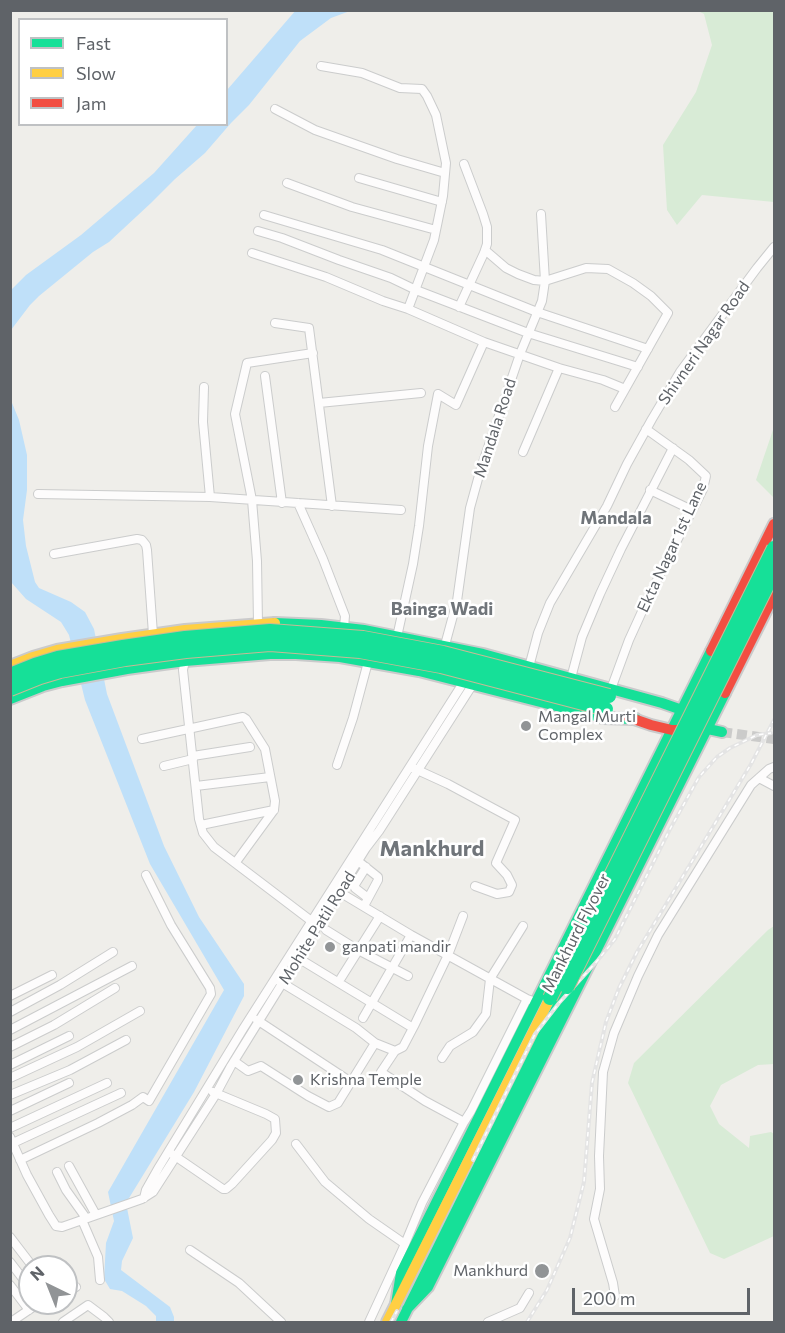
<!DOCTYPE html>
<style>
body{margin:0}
#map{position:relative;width:785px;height:1333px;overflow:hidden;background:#efeeea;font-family:Commissioner,sans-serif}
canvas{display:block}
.frame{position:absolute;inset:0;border:12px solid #5f6368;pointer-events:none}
.legend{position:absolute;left:18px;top:18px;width:210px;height:108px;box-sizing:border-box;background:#fff;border:2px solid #bfc1c3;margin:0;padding:8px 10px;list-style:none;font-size:18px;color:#5f6368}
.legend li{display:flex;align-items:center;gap:12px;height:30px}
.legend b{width:30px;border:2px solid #bfc1c3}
.north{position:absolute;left:18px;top:1255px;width:60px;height:60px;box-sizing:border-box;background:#fff;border:2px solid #bfc1c3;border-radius:50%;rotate:317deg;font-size:16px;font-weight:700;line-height:24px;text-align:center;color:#5f6368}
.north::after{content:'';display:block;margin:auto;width:21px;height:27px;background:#919496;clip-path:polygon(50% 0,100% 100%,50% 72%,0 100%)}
.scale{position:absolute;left:572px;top:1288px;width:178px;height:27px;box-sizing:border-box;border:3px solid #5f6368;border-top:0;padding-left:8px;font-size:18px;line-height:21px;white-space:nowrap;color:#5f6368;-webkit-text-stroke:4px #fff;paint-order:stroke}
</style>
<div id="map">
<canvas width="785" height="1333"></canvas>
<div class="frame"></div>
<ul class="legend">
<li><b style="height:8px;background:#16e098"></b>Fast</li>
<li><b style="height:8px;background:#ffcf43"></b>Slow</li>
<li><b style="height:8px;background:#f24e42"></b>Jam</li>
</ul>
<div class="north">N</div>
<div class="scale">200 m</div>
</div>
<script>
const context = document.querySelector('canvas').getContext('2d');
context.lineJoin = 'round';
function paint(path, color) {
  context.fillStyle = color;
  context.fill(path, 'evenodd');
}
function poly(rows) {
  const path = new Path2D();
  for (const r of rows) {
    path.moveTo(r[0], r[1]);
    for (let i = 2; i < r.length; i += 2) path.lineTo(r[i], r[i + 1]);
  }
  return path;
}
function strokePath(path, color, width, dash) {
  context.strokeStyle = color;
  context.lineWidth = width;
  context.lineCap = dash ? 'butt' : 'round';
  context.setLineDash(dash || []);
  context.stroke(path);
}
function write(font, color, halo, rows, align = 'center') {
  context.font = font + ' Commissioner,sans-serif';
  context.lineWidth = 5;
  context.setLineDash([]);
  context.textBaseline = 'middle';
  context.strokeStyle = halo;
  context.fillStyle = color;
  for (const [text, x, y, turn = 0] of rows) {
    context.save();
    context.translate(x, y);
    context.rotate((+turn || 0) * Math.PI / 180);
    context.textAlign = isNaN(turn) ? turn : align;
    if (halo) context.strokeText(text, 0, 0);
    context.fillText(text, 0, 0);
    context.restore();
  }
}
paint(poly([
 [698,11,774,11,774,202,702,195,677,225,667,210,663,145,696,92,712,45,704,14],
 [774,427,774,498,756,480],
 [774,926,774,1064,758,1065,721,1085,710,1106,719,1124,749,1148,750,1136,771,1132,774,1134,774,1236,724,1259,710,1253,628,1083,634,1063,768,930]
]), '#d8ebd6');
paint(poly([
 [296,10,350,11,331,18,300,41,249,105,231,123,205,153,175,179,151,203,109,242,93,252,39,296,30,305,11,330,11,290,26,275,81,235,154,173,197,125,226,124,227,90],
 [10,398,19,420,27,455,27,490,23,520,26,546,35,582,39,588,71,602,85,612,94,629,107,694,164,846,199,917,244,984,244,996,194,1092,126,1203,133,1238,122,1261,121,1270,170,1307,174,1317,174,1322,156,1322,156,1316,146,1306,122,1291,110,1289,104,1279,106,1243,114,1221,108,1192,224,990,150,864,85,700,69,635,61,622,26,599,11,582]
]), '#bfe0f9');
strokePath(poly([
 [722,732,774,739]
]), '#cbcbca', 10, [10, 5]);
const street = poly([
 [321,66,362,73,400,88,422,89,427,96,436,115,446,163,443,196,434,240,408,309],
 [275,109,315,130,397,159,445,173],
 [359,178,442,202],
 [287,183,352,207,436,230],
 [264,215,382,250,537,312,648,349],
 [258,231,282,238,339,260,391,278,416,290,528,333,638,367],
 [485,250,506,268,518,274,534,280,545,281,586,268,608,269,633,283,651,296,668,313,615,407],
 [252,253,326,277,383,301,408,309,484,342,559,368,603,380,625,389],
 [459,307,484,253,487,244,487,227,483,214,464,164],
 [275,323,309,328,332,506],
 [265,376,282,503],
 [204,387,203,422,210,497],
 [319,403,421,393],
 [523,452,559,368],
 [650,490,692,510],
 [38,494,210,497,401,510],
 [298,503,323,559,345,616,344,627],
 [54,554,137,539,142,540,146,545,147,550,153,634],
 [258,624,257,561,252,500,235,414,247,363,313,353],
 [397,637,413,564,419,526,428,446,438,394,456,405,484,342],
 [445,645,457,601,470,508,481,468,520,354,542,301,545,281,541,214],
 [185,661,183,670,199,819,203,833,214,847,314,923],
 [529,667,538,633,550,603,607,506,627,464,652,419,680,372,757,268,774,247],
 [571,678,582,637,600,594,621,549,673,448],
 [611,689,629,640,650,594,703,489,706,476,689,460,646,429],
 [142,739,243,717,246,719,265,749,275,801,274,810,236,862],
 [193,756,250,747],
 [337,765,353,718,368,662],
 [164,766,193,759],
 [413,768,448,784,515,820,496,863,507,875,512,885,509,892,497,894,475,886],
 [759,778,774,786],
 [196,786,270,777],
 [201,825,274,810],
 [358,861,378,877,378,880,364,906],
 [366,867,354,886,355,888,368,898],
 [336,890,411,935,527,999],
 [326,930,358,950,408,976],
 [298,958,413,1028],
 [341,978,380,916],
 [279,981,356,1028,375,1043,395,1051,403,1047,414,1026,448,955,463,916],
 [10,996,52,975],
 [10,1012,60,985,113,952],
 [363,1018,411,935],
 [257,1020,351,1082],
 [10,1030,132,966],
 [10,1047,54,1025,115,988],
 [395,1051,381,1072,425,1101,464,1122],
 [442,1058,450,1046,473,1032,486,1014,490,979,523,926],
 [234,1061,248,1071,261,1066,308,1096,329,1107,338,1103,375,1043],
 [10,1065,69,1036],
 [10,1078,77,1047,140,1011],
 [10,1095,70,1070,126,1040],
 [10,1111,69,1083],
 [10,1128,107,1083],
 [10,1137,27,1175,49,1215,56,1226,62,1227,142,1199,153,1192,216,1094,231,1066,366,848,379,831,473,684],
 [13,1143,121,1093],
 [296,1144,325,1182,369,1219,405,1244],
 [172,1154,223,1189,226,1189,232,1184,272,1140,276,1133,275,1119,266,1114,213,1092],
 [20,1160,98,1123,132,1105,143,1097,149,1101,211,994,210,988,171,925,146,875],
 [69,1166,96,1215],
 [57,1172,66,1190,86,1218],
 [144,1198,146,1190,159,1167,243,1029,465,680],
 [82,1220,98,1257,100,1280],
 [10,1237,33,1267],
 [190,1250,239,1283,281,1322],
 [10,1262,30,1288],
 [10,1285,29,1310],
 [66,1292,76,1287],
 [615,1296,613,1283,594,1219,600,1189,599,1156,603,1072,614,1033,638,976,658,935,751,785,769,769,774,767],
 [11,1322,39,1303],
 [63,1322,88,1305,104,1317,109,1322],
 [369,1322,405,1244,422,1203,464,1122,471,1111,527,999,536,1002],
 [488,1322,520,1308,529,1293]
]);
const fast = poly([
 [275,623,321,625,364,630,483,654,662,703,682,710,689,715],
 [10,699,43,686,62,681,127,669,185,661,270,654,296,654,340,657,419,671,603,718,636,719],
 [708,729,722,732],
 [396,1304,401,1273,711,651],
 [407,1309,428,1287,725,693],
 [401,1322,567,987]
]);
const slow = poly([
 [10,666,33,657,57,650,122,639,185,630,275,623],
 [387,1322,550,998]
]);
const jam = poly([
 [711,651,774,524],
 [725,693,774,595],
 [628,717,651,725,672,730,679,730]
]);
strokePath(street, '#cbcccc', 10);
strokePath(fast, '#cacacb', 14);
strokePath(slow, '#cacacb', 14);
strokePath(jam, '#cacacb', 14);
strokePath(street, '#fdfcfc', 8);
strokePath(fast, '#16e098', 10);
strokePath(slow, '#ffcf43', 10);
strokePath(jam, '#f24e42', 10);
const rail = poly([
 [473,1160,535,1034,559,1003,598,960,615,939,670,829,699,777,717,757,730,748,757,735,771,733],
 [391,1322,397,1311],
 [527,1322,547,1290,570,1238,584,1182,592,1083,606,1022,619,988,637,952,751,764,774,720]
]);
strokePath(rail, '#e4e4e4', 4);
strokePath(rail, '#fff', 1.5, [4.5]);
const fastBridge = poly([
 [10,675,35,665,58,658,123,647,185,638,270,631,363,638,443,653,609,696],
 [10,689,40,677,60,671,125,659,186,651,270,644,360,651,441,666,606,709],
 [567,987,774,572],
 [550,998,774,548]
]);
strokePath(fastBridge, '#c8b996', 16, []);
strokePath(fastBridge, '#16e098', 14);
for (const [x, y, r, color] of [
 [526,726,6,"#919496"],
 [330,947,6,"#919496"],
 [298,1080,6,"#919496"],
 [542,1271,8,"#919496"]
]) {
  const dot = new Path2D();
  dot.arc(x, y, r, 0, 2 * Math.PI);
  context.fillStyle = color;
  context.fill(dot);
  strokePath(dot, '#fff', 2);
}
write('16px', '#5f6368', '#fff', [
 ["Shivneri Nagar Road",704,343,-55],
 ["Mandala Road",495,428,-72],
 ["Ekta Nagar 1st Lane",672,547,-65],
 ["Mohite Patil Road",317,928,-58],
 ["Mankhurd Flyover",576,933,-63]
]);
write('16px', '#5f6368', '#fff', [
 ["Mangal Murti",538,717],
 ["Complex",538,735],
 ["ganpati mandir",342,947],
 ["Krishna Temple",310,1080],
 ["Mankhurd",528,1271,"right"]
], 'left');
write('bold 18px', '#70757a', '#fff', [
 ["Mandala",616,518],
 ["Bainga Wadi",442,609]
]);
write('bold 22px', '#70757a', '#fff', [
 ["Mankhurd",432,849]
]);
</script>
